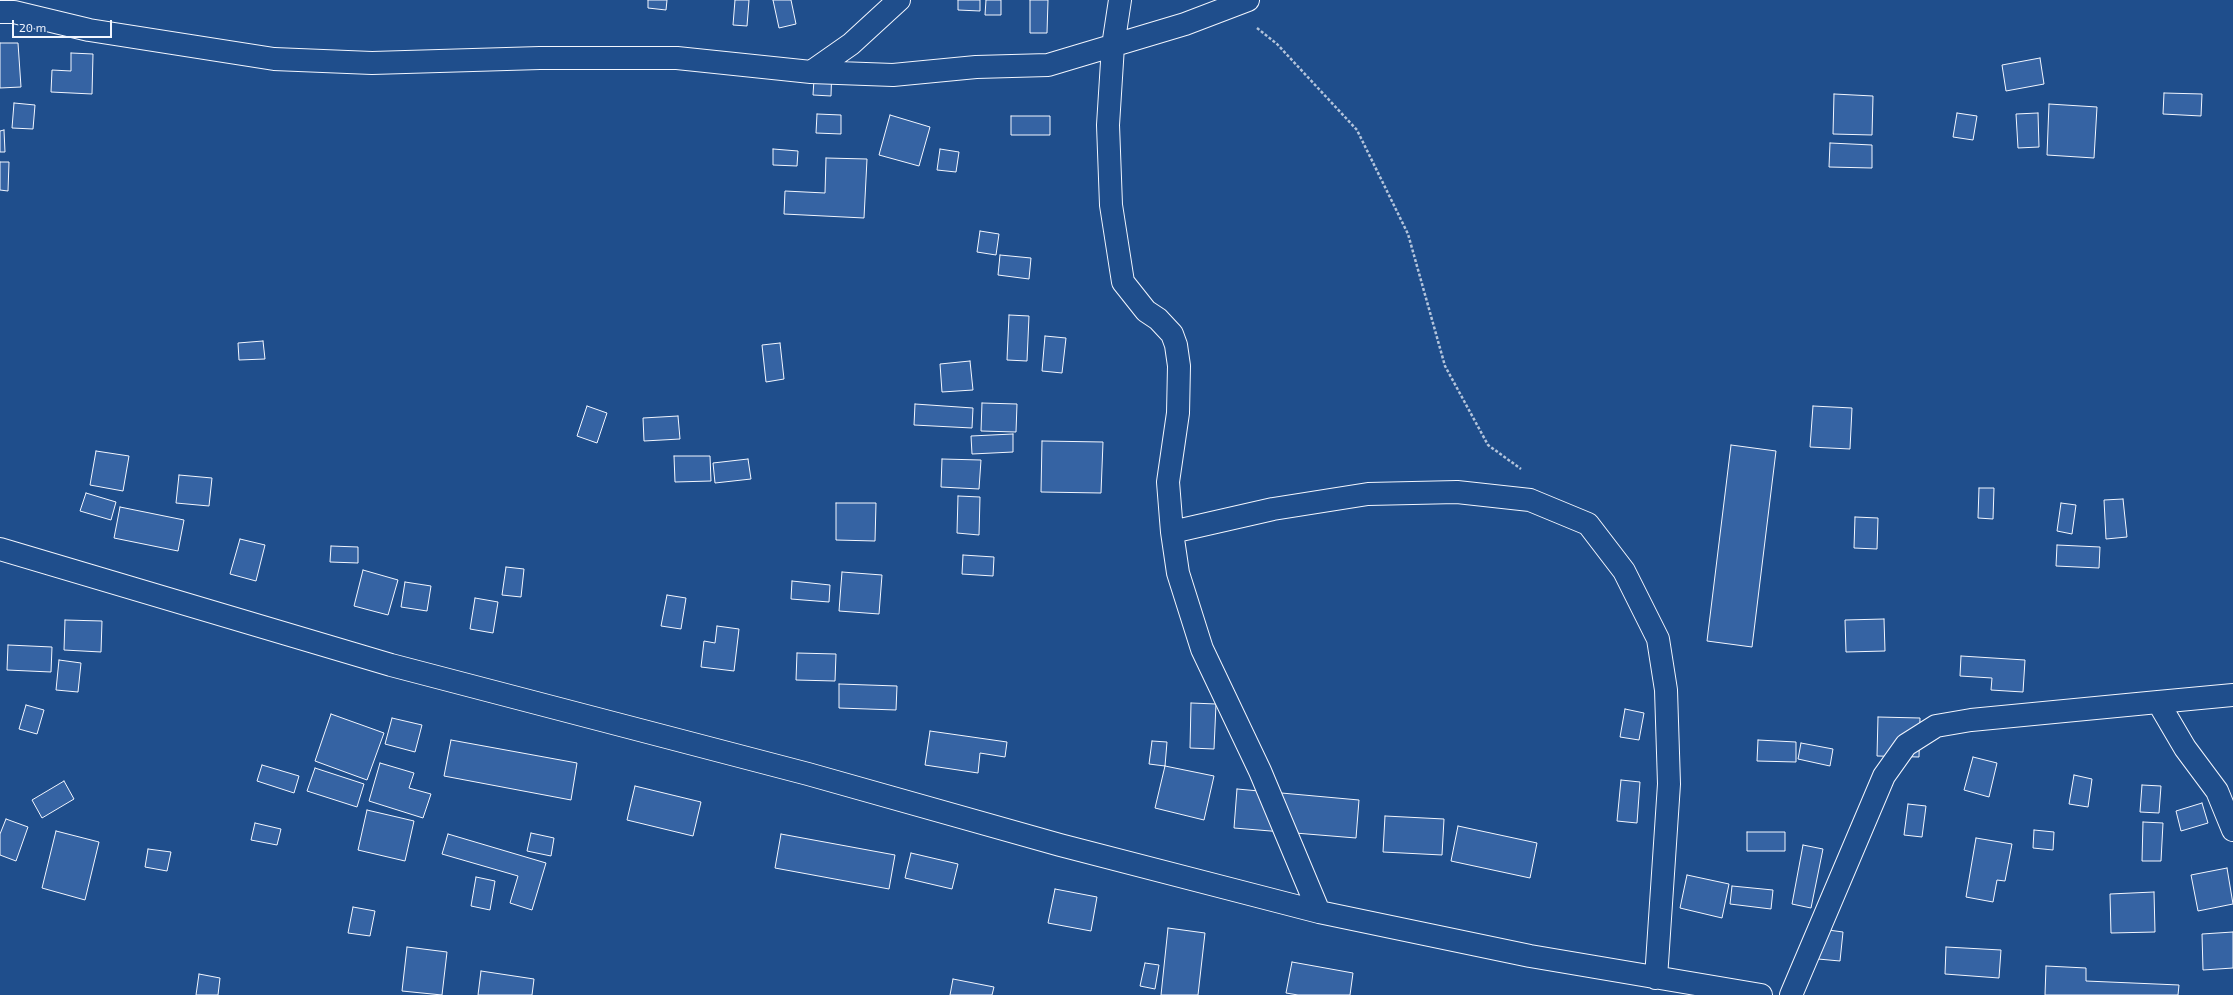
<!DOCTYPE html>
<style>
body{margin:0}
#map{position:relative;width:2233px;height:995px;overflow:hidden;background:#1f4e8c;font-family:"Exo 2",sans-serif}
canvas{display:block}
.scale{position:absolute;left:12px;top:20px;width:100px;height:18px;box-sizing:border-box;border:2px solid #f2f6ff;border-top:0;padding-left:5px;font-size:12px;line-height:14px;white-space:nowrap;color:#f2f6ff;-webkit-text-stroke:3px #1f4e8c;paint-order:stroke}
</style>
<div id="map">
<canvas width="2233" height="995"></canvas>
<div class="scale">20 m</div>
</div>
<script>
const context = document.querySelector('canvas').getContext('2d');
context.lineJoin = 'round';
function paint(path, color) {
  context.fillStyle = color;
  context.fill(path, 'evenodd');
}
function poly(rows) {
  const path = new Path2D();
  for (const r of rows) {
    path.moveTo(r[0], r[1]);
    for (let i = 2; i < r.length; i += 2) path.lineTo(r[i], r[i + 1]);
  }
  return path;
}
function strokePath(path, color, width, dash) {
  context.strokeStyle = color;
  context.lineWidth = width;
  context.lineCap = dash ? 'butt' : 'round';
  context.setLineDash(dash || []);
  context.stroke(path);
}
const building = poly([
 [648,0,667,0,666,10,648,8,648,0],
 [735,0,749,0,747,26,733,25,735,0],
 [773,0,791,0,796,24,779,28,773,0],
 [958,0,980,0,980,11,958,10,958,0],
 [986,0,1001,0,1001,15,985,15,986,0],
 [1030,0,1048,0,1047,33,1030,33,1030,0],
 [0,43,18,43,21,87,0,88,0,43],
 [71,53,93,54,92,94,51,92,52,70,71,71,71,53],
 [2040,58,2044,84,2006,91,2002,65,2040,58],
 [815,64,832,65,831,96,813,95,815,64],
 [2164,93,2202,94,2201,116,2163,114,2164,93],
 [1834,94,1873,96,1872,135,1833,134,1834,94],
 [14,103,35,105,33,129,12,128,14,103],
 [2049,104,2097,107,2094,158,2047,155,2049,104],
 [1957,113,1977,116,1973,140,1953,137,1957,113],
 [2038,113,2039,147,2018,148,2016,114,2038,113],
 [817,114,841,115,841,134,816,133,817,114],
 [890,115,930,127,919,166,879,155,890,115],
 [1011,116,1050,116,1050,135,1011,135,1011,116],
 [4,130,5,152,0,152,0,131,4,130],
 [1830,143,1872,145,1872,168,1829,167,1830,143],
 [773,149,798,151,797,166,773,165,773,149],
 [940,149,959,152,956,172,937,170,940,149],
 [826,158,867,159,864,218,784,214,785,191,825,193,826,158],
 [0,162,9,162,8,191,0,190,0,162],
 [980,231,999,234,996,255,977,252,980,231],
 [1000,255,1031,258,1029,279,998,275,1000,255],
 [1009,315,1029,316,1027,361,1007,360,1009,315],
 [1045,336,1066,338,1062,373,1042,371,1045,336],
 [263,341,265,359,239,360,238,343,263,341],
 [780,343,784,379,766,382,762,345,780,343],
 [970,361,973,390,942,392,940,364,970,361],
 [982,403,1017,404,1016,432,981,431,982,403],
 [915,404,973,408,972,428,914,425,915,404],
 [587,406,607,413,597,443,577,436,587,406],
 [1813,406,1852,408,1850,449,1810,447,1813,406],
 [678,416,680,439,644,441,643,418,678,416],
 [1013,434,1013,452,972,454,971,436,1013,434],
 [1042,441,1103,442,1101,493,1041,492,1042,441],
 [1731,445,1776,451,1752,647,1707,641,1731,445],
 [96,451,129,456,123,491,90,485,96,451],
 [674,456,710,456,711,481,675,482,674,456],
 [748,459,751,479,715,483,713,463,748,459],
 [942,459,981,460,979,489,941,487,942,459],
 [179,475,212,478,209,506,176,503,179,475],
 [1979,488,1994,488,1993,519,1978,518,1979,488],
 [86,493,116,502,111,520,80,511,86,493],
 [958,496,980,497,979,535,957,533,958,496],
 [2123,499,2127,537,2106,539,2104,500,2123,499],
 [836,503,876,503,875,541,836,540,836,503],
 [2061,503,2076,505,2072,534,2057,531,2061,503],
 [120,507,184,520,178,551,114,538,120,507],
 [1855,517,1878,518,1877,549,1854,548,1855,517],
 [240,539,265,545,256,581,230,574,240,539],
 [2057,545,2100,547,2099,568,2056,566,2057,545],
 [331,546,358,547,358,563,330,562,331,546],
 [963,555,994,557,993,576,962,574,963,555],
 [506,567,524,569,521,597,502,595,506,567],
 [363,570,398,580,388,615,354,606,363,570],
 [842,572,882,575,879,614,839,611,842,572],
 [792,581,830,585,829,602,791,599,792,581],
 [405,582,431,586,427,611,401,607,405,582],
 [667,595,686,598,681,629,661,626,667,595],
 [475,598,498,602,493,633,470,629,475,598],
 [1884,619,1885,651,1846,652,1845,620,1884,619],
 [65,620,102,621,101,652,64,650,65,620],
 [717,626,739,629,734,671,701,667,704,641,715,643,717,626],
 [8,645,52,647,51,672,7,670,8,645],
 [797,653,836,654,835,681,796,680,797,653],
 [1961,656,2025,660,2023,692,1991,690,1992,678,1960,676,1961,656],
 [59,660,81,663,78,692,56,690,59,660],
 [839,684,897,686,896,710,839,708,839,684],
 [1191,703,1216,704,1214,749,1190,748,1191,703],
 [26,705,44,710,37,734,19,729,26,705],
 [1625,709,1644,713,1639,740,1620,737,1625,709],
 [331,714,384,733,367,780,315,761,331,714],
 [1878,717,1920,718,1919,757,1877,756,1878,717],
 [392,718,422,725,415,752,385,744,392,718],
 [930,731,1007,742,1005,757,980,753,978,773,925,765,930,731],
 [451,740,577,763,571,800,444,776,451,740],
 [1758,740,1796,742,1796,762,1757,761,1758,740],
 [1152,741,1167,742,1165,766,1149,764,1152,741],
 [1801,743,1833,749,1830,766,1798,759,1801,743],
 [1973,757,1997,763,1989,797,1964,790,1973,757],
 [380,763,414,773,409,788,431,794,423,818,369,801,380,763],
 [262,765,299,776,294,793,257,781,262,765],
 [1165,766,1214,776,1204,820,1155,808,1165,766],
 [315,768,364,784,357,807,307,791,315,768],
 [2074,775,2092,779,2088,807,2069,804,2074,775],
 [1621,780,1640,782,1637,823,1617,821,1621,780],
 [64,781,74,799,42,818,32,800,64,781],
 [2142,785,2161,786,2159,813,2140,812,2142,785],
 [635,786,701,802,693,836,627,820,635,786],
 [1237,789,1359,800,1356,838,1234,828,1237,789],
 [2202,803,2208,823,2181,831,2176,811,2202,803],
 [1908,804,1926,806,1922,837,1904,835,1908,804],
 [367,810,414,821,405,861,358,850,367,810],
 [1385,816,1444,819,1442,855,1383,852,1385,816],
 [6,819,28,827,16,861,0,855,0,834,6,819],
 [2143,822,2163,823,2161,861,2142,861,2143,822],
 [255,823,281,829,277,845,251,840,255,823],
 [1458,826,1537,843,1530,878,1451,861,1458,826],
 [2034,830,2054,832,2053,850,2033,848,2034,830],
 [56,831,99,842,85,900,42,888,56,831],
 [1747,832,1785,832,1785,851,1747,851,1747,832],
 [531,833,554,838,551,856,527,851,531,833],
 [448,834,546,863,532,910,510,903,518,876,442,854,448,834],
 [781,834,895,855,889,889,775,868,781,834],
 [1976,838,2012,844,2005,881,1997,880,1993,902,1966,897,1976,838],
 [1803,845,1823,849,1811,908,1792,904,1803,845],
 [148,849,171,852,167,871,145,867,148,849],
 [911,853,958,864,952,889,905,878,911,853],
 [2227,868,2233,904,2198,911,2191,875,2227,868],
 [1687,875,1729,884,1722,918,1680,908,1687,875],
 [476,877,495,881,490,910,471,906,476,877],
 [1732,886,1773,890,1771,909,1730,904,1732,886],
 [1055,889,1097,897,1091,931,1048,923,1055,889],
 [2154,892,2155,932,2111,933,2110,894,2154,892],
 [353,907,375,911,370,936,348,933,353,907],
 [1168,928,1205,933,1198,995,1161,995,1168,928],
 [1821,929,1843,932,1840,961,1818,959,1821,929],
 [2233,932,2233,968,2203,970,2202,934,2233,932],
 [407,947,447,952,442,995,402,991,407,947],
 [1946,947,2001,950,1999,978,1945,974,1946,947],
 [1292,962,1353,973,1350,995,1298,995,1286,993,1292,962],
 [1145,963,1159,965,1155,989,1140,986,1145,963],
 [2046,966,2086,968,2086,981,2179,985,2178,995,2045,995,2046,966],
 [481,971,534,979,532,995,478,995,481,971],
 [199,974,220,978,218,995,196,995,199,974],
 [953,979,994,987,992,995,950,995,953,979]
]);
paint(building, '#3563a3');
strokePath(building, '#f2f6ff', 1);
const minor = poly([
 [1120,0,1113,46,1108,125,1111,205,1123,282,1146,311,1158,319,1172,334,1176,345,1179,366,1178,413,1168,482,1172,532,1178,573,1202,649,1260,771,1319,912],
 [0,12,14,12,89,30,274,59,372,63,540,58,677,58,811,72,893,75,976,67,1048,65,1185,24,1248,0],
 [811,72,851,44,899,0],
 [1172,532,1273,509,1368,494,1457,492,1530,500,1588,524,1624,571,1658,639,1666,690,1669,784,1656,978],
 [0,549,391,665,808,774,1060,845,1319,912,1530,956,1761,995],
 [2158,702,2233,695],
 [1791,995,1884,776,1906,745,1936,726,1971,720,2158,702,2185,748,2217,791,2233,830]
]);
strokePath(minor, '#f2f6ff', 24);
strokePath(poly([
 [1257,28,1277,44,1357,130,1408,234,1445,366,1488,445,1521,469]
]), '#b3c4dc', 2.5, [3, 2]);
strokePath(minor, '#1f4e8c', 22);
</script>
